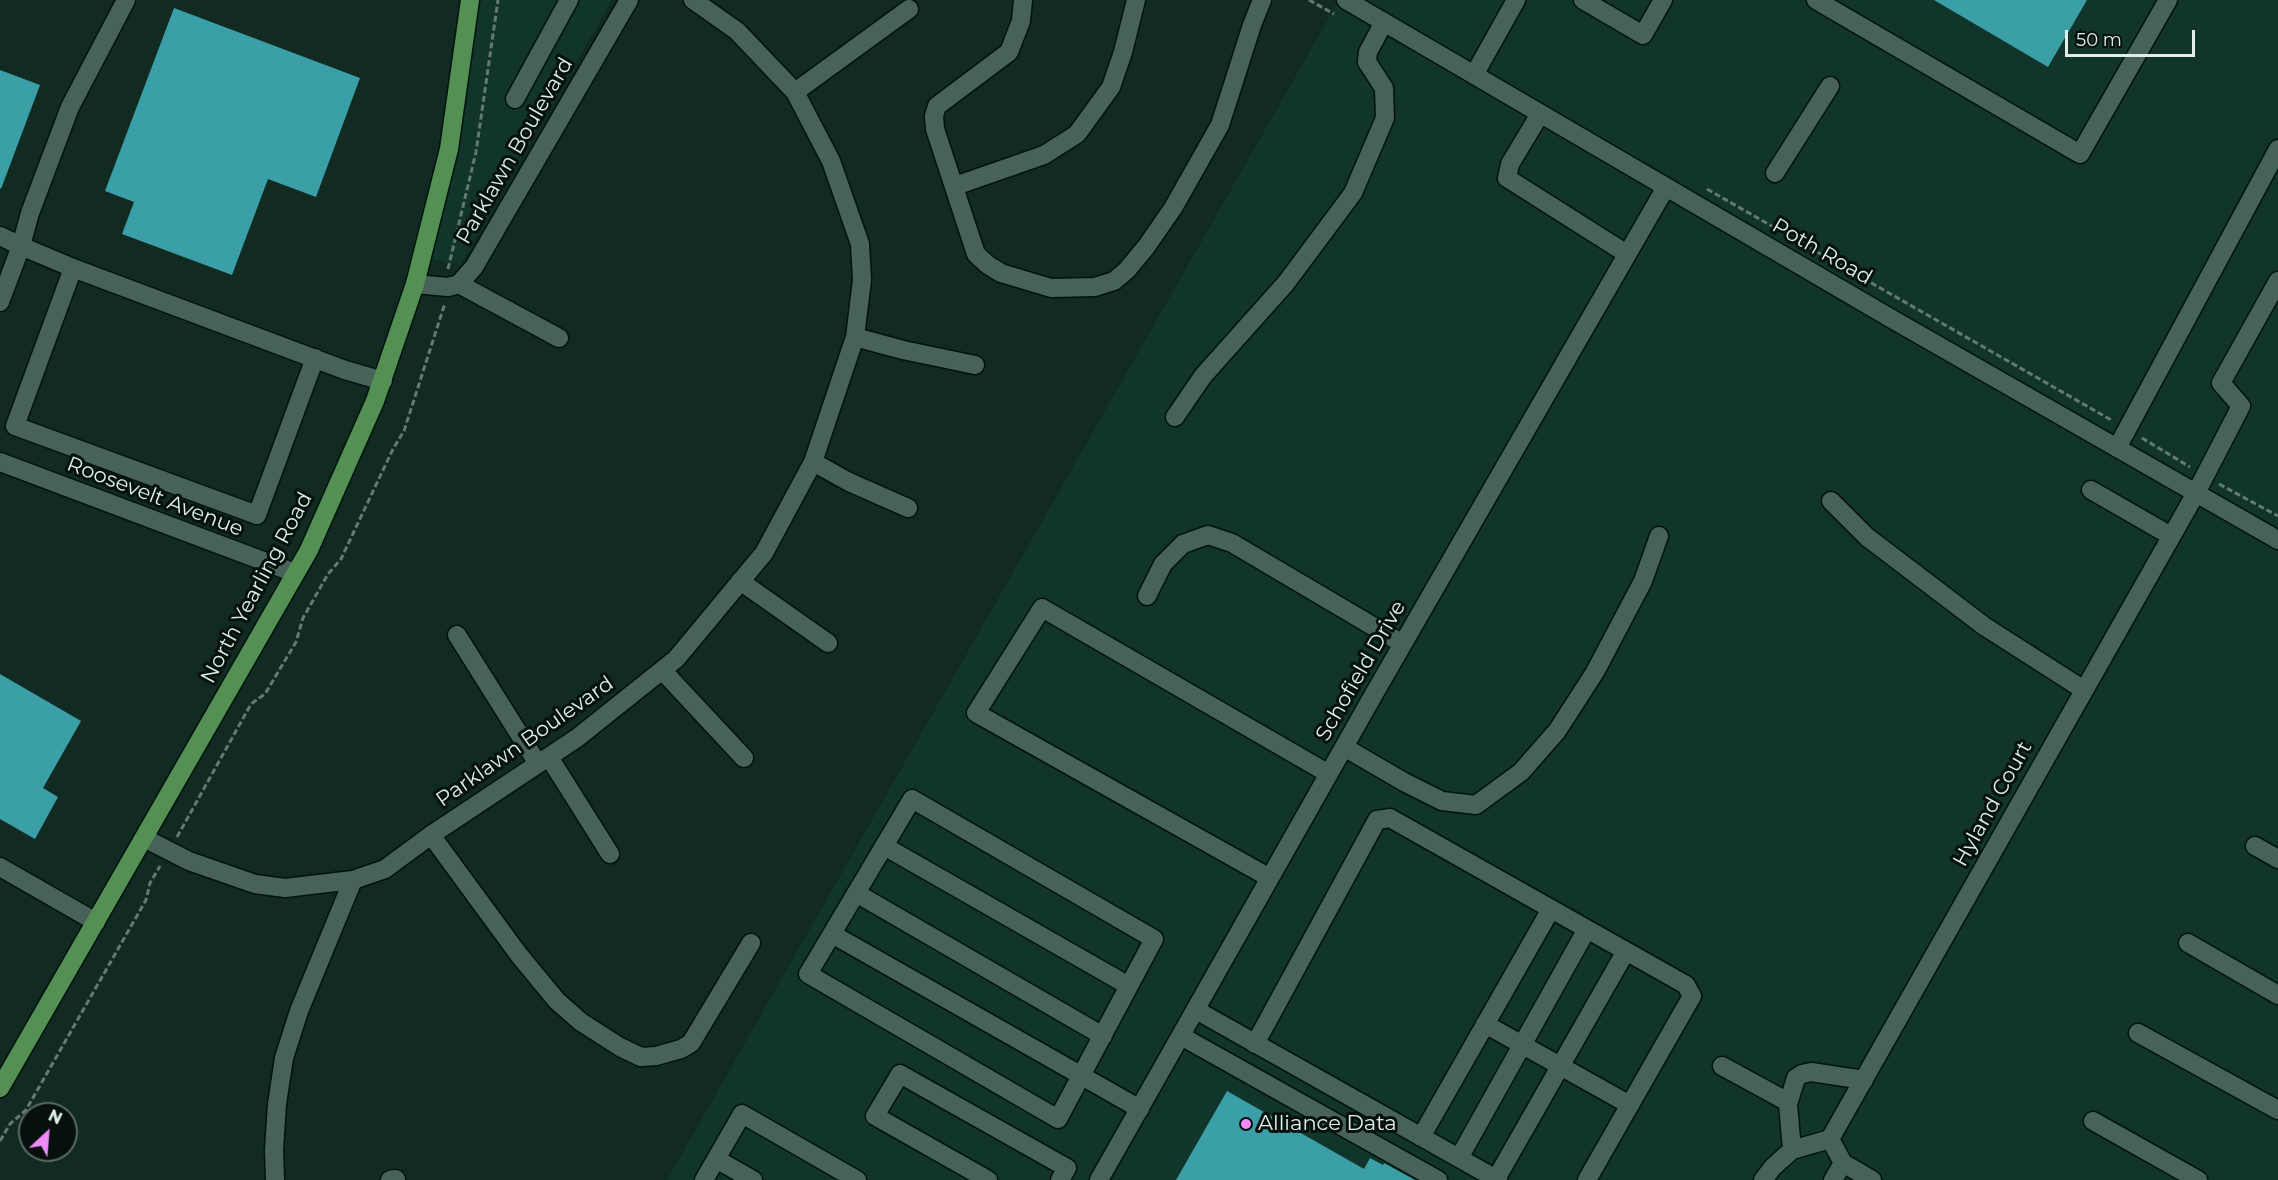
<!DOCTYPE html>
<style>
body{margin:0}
#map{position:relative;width:2278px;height:1180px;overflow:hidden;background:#112b23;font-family:Montserrat,sans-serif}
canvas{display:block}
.north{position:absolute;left:18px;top:1102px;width:60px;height:60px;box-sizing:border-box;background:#06110d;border:2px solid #5d6965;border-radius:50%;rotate:26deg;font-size:16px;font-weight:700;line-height:24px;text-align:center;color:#dfeee9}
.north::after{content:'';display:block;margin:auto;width:21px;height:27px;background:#ef8bf7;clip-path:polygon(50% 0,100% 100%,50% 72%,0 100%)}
.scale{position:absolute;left:2065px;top:30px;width:130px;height:27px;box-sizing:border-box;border:3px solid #dfeee9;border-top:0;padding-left:8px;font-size:18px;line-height:21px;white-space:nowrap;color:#dfeee9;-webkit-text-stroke:4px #06110d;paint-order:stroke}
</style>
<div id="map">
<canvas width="2278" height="1180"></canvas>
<div class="north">N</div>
<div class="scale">50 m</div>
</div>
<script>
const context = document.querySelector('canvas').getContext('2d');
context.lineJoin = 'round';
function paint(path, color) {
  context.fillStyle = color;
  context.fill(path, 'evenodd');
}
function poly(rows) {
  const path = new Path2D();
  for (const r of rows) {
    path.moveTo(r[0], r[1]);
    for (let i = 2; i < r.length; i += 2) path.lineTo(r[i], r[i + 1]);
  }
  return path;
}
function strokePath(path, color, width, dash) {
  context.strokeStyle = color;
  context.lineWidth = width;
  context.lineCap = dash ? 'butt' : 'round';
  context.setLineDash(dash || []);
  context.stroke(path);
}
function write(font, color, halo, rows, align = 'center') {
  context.font = font + ' Montserrat,sans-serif';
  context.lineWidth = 6;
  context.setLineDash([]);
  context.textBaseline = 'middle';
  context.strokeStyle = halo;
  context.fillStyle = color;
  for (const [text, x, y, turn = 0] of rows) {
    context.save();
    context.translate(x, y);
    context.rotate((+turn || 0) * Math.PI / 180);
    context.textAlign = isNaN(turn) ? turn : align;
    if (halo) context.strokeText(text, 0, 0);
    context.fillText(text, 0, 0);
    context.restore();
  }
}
paint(poly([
 [469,0,612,0,460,265,423,258],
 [1339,0,2278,0,2278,1180,667,1180]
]), '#12352b');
paint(poly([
 [1934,0,2087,0,2048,67],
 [174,8,360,78,316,197,268,179,232,275,122,234,134,202,105,191],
 [0,70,40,85,1,189,0,188],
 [0,674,81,721,43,788,58,797,35,839,0,819],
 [1227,1091,1364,1169,1370,1158,1383,1165,1384,1163,1415,1180,1176,1180]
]), '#3b9fa7');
const minor = poly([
 [1023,0,1021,21,1009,52,937,106,934,116,935,129,976,254,988,265,1001,273,1051,288,1095,287,1114,281,1127,270,1146,247,1173,208,1220,125,1252,25,1262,0],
 [1346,0,1892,319,2278,540],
 [1583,0,1643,35,1663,0],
 [1816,0,2080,154,2168,0],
 [1474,75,1516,0],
 [795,92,909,9],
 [515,99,569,0],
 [1540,114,1510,164,1507,178,1627,254],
 [1775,173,1830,86],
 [955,186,1044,155,1077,134,1111,87,1123,52,1136,0],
 [0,236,21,246,30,213,70,107,126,0],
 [73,268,15,426,257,515,315,358],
 [415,284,448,287,459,284,474,267,629,0],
 [459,284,559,338],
 [0,302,21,246,73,268,345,370,383,381],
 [855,337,903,350,975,365],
 [1175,417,1203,376,1286,283,1353,193,1385,118,1384,88,1367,62,1368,52,1384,22],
 [2117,448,2278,149],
 [0,462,295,573],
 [813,462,849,482,908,508],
 [2091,490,2171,536],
 [1831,501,1867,537,1984,626,2084,690],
 [740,581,828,643],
 [1147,596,1163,564,1183,544,1208,535,1232,543,1403,644],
 [457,635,538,764],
 [662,670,744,758],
 [1344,747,1404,782,1442,801,1476,805,1521,772,1557,731,1595,672,1643,581,1659,536],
 [549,757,610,854],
 [912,799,1154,939,1058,1119,808,974,912,799],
 [431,835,519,955,557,1001,581,1022,620,1047,641,1057,656,1056,681,1049,691,1043,751,943],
 [144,838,189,861,255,884,285,888,353,880],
 [884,846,1129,986],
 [2255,846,2278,859],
 [0,867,96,922],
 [1270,878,976,713,1042,608,1329,774],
 [856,893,1103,1036],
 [832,934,1140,1109],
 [2188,943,2278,995],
 [1196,1010,1498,1180],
 [1485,1024,1630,1105],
 [2138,1033,2278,1110],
 [1181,1036,1438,1180],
 [1255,1044,1377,820,1390,818,1686,985,1692,996,1587,1180],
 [1722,1066,1788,1102],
 [2093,1121,2198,1180],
 [1421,1137,1551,909],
 [1830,1139,2196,493,2241,406,2221,383,2278,281],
 [1830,1139,1843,1163,1872,1180],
 [1792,1150,1788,1104,1796,1078,1802,1074,1811,1072,1864,1080],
 [1459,1158,1587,929],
 [716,1159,753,1180],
 [1496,1179,1626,951],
 [275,1180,274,1150,277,1104,284,1058,299,1011,353,880,385,869,431,835,577,738,676,659,764,553,813,462,855,337,862,280,860,244,831,161,795,92,737,31,693,0],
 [390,1180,396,1179],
 [704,1180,742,1114,857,1180],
 [988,1180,875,1116,900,1074,1067,1168,1060,1180],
 [1099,1180,1374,694,1666,187],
 [1763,1180,1773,1167,1792,1150,1830,1139],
 [1833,1180,1843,1163]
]);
const major = poly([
 [0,1088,309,550,375,401,415,284,449,149,470,0]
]);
strokePath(minor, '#00130c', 21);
strokePath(major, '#00130c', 21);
strokePath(poly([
 [1309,0,1334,14],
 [1707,189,2113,421],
 [448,269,476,152,498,0],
 [2142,438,2190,467],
 [2219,484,2278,516],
 [177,837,251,704,265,694,296,642,303,618,328,574,341,559,393,449,404,431,445,303],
 [0,1141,10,1124,26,1110,146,900,150,883,160,866]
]), '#637972', 3, [6, 3]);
strokePath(minor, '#476259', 18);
strokePath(major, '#549054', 18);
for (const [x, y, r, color] of [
 [1246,1124,6,"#ef8bf7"]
]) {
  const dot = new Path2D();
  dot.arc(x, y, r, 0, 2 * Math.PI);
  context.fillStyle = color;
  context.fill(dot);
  strokePath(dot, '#06110d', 2);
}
write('21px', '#dfeee9', '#06110d', [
 ["Parklawn Boulevard",515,151,-60],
 ["Poth Road",1822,252,30],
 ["Roosevelt Avenue",155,497,21],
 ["North Yearling Road",257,588,-62],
 ["Schofield Drive",1361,671,-60],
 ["Parklawn Boulevard",525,742,-35],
 ["Hyland Court",1993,804,-61]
]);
write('21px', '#dfeee9', '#06110d', [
 ["Alliance Data",1258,1124]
], 'left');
</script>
